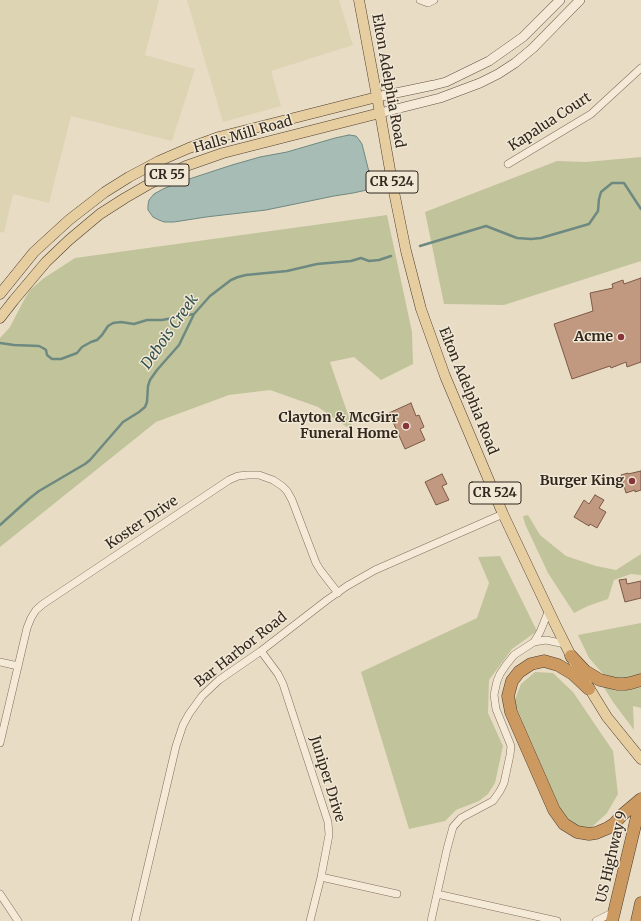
<!DOCTYPE html>
<style>
body{margin:0}
canvas{display:block;background:#e8dcc5}
</style>
<canvas width="641" height="921"></canvas>
<script>
const context = document.querySelector('canvas').getContext('2d');
context.lineJoin = 'round';
function paint(path, color) {
  context.fillStyle = color;
  context.fill(path, 'evenodd');
}
function poly(rows) {
  const path = new Path2D();
  for (const r of rows) {
    path.moveTo(r[0], r[1]);
    for (let i = 2; i < r.length; i += 2) path.lineTo(r[i], r[i + 1]);
  }
  return path;
}
function strokePath(path, color, width, dash) {
  context.strokeStyle = color;
  context.lineWidth = width;
  context.lineCap = dash ? 'butt' : 'round';
  context.setLineDash(dash || []);
  context.stroke(path);
}
function write(font, color, halo, rows, align = 'center') {
  context.font = font + ' Merriweather,serif';
  context.lineWidth = 3;
  context.setLineDash([]);
  context.textBaseline = 'middle';
  context.strokeStyle = halo;
  context.fillStyle = color;
  for (const [text, x, y, turn = 0] of rows) {
    context.save();
    context.translate(x, y);
    context.rotate((+turn || 0) * Math.PI / 180);
    context.textAlign = isNaN(turn) ? turn : align;
    if (halo) context.strokeText(text, 0, 0);
    context.fillText(text, 0, 0);
    context.restore();
  }
}
paint(poly([
 [0,0,159,0,145,55,195,69,172,141,71,116,49,203,13,194,4,233,0,232],
 [187,0,339,0,353,45,271,71,281,106,223,122]
]), '#dcd4b3');
paint(poly([
 [641,157,641,261,504,305,444,304,425,212,557,161,586,162],
 [387,215,412,332,413,364,381,380,354,357,330,362,354,432,318,407,270,390,229,395,156,422,0,547,0,338,10,327,24,300,30,290,44,278,75,258],
 [528,515,540,535,566,556,596,566,616,570,641,554,641,575,631,574,614,580,608,599,588,606,574,613,548,573,525,524,523,516],
 [500,556,537,631,512,649,489,680,488,713,503,746,495,783,488,794,479,801,456,810,445,821,409,829,361,672,477,618,489,583,478,557],
 [641,623,641,674,638,677,620,680,604,675,589,658,578,635],
 [535,672,553,673,573,692,613,751,618,794,607,813,592,827,582,828,572,825,563,815,514,702,521,684],
 [603,686,616,691,632,690,641,687,641,708,633,706,634,730,613,702]
]), '#c1c49a');
const water = poly([
 [349,135,356,136,360,141,362,144,372,184,371,187,367,190,353,193,334,196,266,210,206,217,174,222,164,222,159,220,153,217,148,210,148,205,149,200,154,194,163,189,180,182,232,165,260,157,287,152,335,138,349,135]
]);
paint(water, '#a6bcb5');
strokePath(water, '#6e8981', 1);
strokePath(poly([
 [420,246,486,226,517,238,531,239,541,238,589,224,598,211,599,199,601,192,612,183,624,183,641,209],
 [0,343,14,345,39,346,43,348,46,350,47,355,52,359,61,359,77,353,82,347,91,342,97,340,102,335,108,326,113,323,121,322,134,324,147,320,162,320,194,314],
 [0,525,30,498,39,491,85,464,90,460,123,422,139,412,145,407,147,402,148,386,150,380,157,370,179,345,194,314,210,296,231,280,238,277,246,275,287,271,317,264,351,261,361,258,369,261,379,260,391,256]
]), '#6e8981', 2.5);
const building = poly([
 [641,278,641,362,627,367,626,362,611,368,610,366,572,379,554,324,593,311,590,293,613,288,612,284,623,280,624,284,641,278],
 [411,403,416,416,419,415,424,427,420,429,425,440,405,449,389,413,411,403],
 [641,471,641,490,635,492,635,490,626,493,621,475,628,473,628,474,641,471],
 [442,474,447,484,442,486,449,500,436,505,425,482,442,474],
 [595,495,604,500,599,508,606,512,597,528,590,524,589,526,574,517,584,500,589,504,595,495],
 [626,579,627,584,641,581,641,598,625,602,619,580,626,579]
]);
paint(building, '#c19880');
strokePath(building, '#7c5a46', 1);
const street = poly([
 [420,0,428,3,434,0],
 [508,164,591,114,641,68],
 [534,642,546,640,565,644],
 [261,651,278,674,283,684,328,822,329,835,321,877,310,921],
 [0,662,18,666],
 [0,743,27,628,31,618,36,610,43,604,229,480,238,476,248,475,259,475,273,480,282,486,287,491,292,500,316,563,321,571,338,593],
 [321,877,397,894],
 [0,894,18,921],
 [437,894,557,921],
 [135,921,176,746,183,725,189,714,202,696,219,680,261,651,327,600,347,586,375,570,503,514],
 [431,921,447,849,453,827,461,818,493,801,500,791,504,783,510,755,511,746,509,741,496,709,494,695,497,681,500,674,506,665,514,655,534,642,540,632,549,610],
 [596,921,614,912]
]);
const secondary = poly([
 [377,97,434,85,446,82,489,61,523,37,560,0],
 [380,113,440,98,480,83,498,74,515,63,533,48,580,0]
]);
const primary = poly([
 [359,0,380,113,393,187,406,251,421,309,445,376,464,421,503,514,556,626,574,662],
 [0,294,34,252,69,220,105,192,129,177,159,161,189,148,219,137,377,97],
 [0,318,14,300,46,262,69,240,100,214,125,198,151,183,186,166,223,153,380,113],
 [586,683,607,717,641,759]
]);
const highway = poly([
 [571,656,585,671,600,680,617,684,625,684,631,683,641,680],
 [589,689,573,674,558,665,544,661,531,664,519,672,512,681,508,696,511,712,554,810,564,824,577,832,589,834,596,833,608,828,614,824,622,815,641,799],
 [612,921,641,800],
 [637,921,641,903]
]);
strokePath(street, '#806f5d', 8);
strokePath(secondary, '#625041', 10);
strokePath(primary, '#4f3e31', 11);
strokePath(highway, '#4f3e31', 13);
strokePath(street, '#f4ead7', 7);
strokePath(secondary, '#f4ead7', 9);
strokePath(primary, '#e6cea1', 10);
strokePath(highway, '#cc9960', 12);
for (const [x, y, r, color] of [
 [621,337,4,"#883539"],
 [406,426,4,"#883539"],
 [632,481,4,"#883539"]
]) {
  const dot = new Path2D();
  dot.arc(x, y, r, 0, 2 * Math.PI);
  context.fillStyle = color;
  context.fill(dot);
  strokePath(dot, '#f0e7d4', 1.5);
}
for (const [x, y, w] of [
 [167,175,44],
 [392,182,52],
 [495,493,52]
]) {
  const box = new Path2D();
  box.roundRect(x - w / 2, y - 11, w, 22, 3);
  context.fillStyle = '#f0e7d4';
  context.fill(box);
  strokePath(box, '#33281f', 1);
}
write('bold 13px', '#33281f', null, [
 ["CR 55",167,175],
 ["CR 524",392,182],
 ["CR 524",495,493]
]);
write('14px', '#33281f', '#f0e7d4', [
 ["Elton Adelphia Road",388,81,80],
 ["Kapalua Court",550,122,-33],
 ["Halls Mill Road",243,135,-16],
 ["Elton Adelphia Road",468,391,68],
 ["Koster Drive",142,523,-34],
 ["Bar Harbor Road",241,650,-38],
 ["Juniper Drive",327,779,73],
 ["US Highway 9",612,857,-77]
]);
write('bold 14px', '#33281f', '#f0e7d4', [
 ["Acme",613,337],
 ["Clayton & McGirr",398,418],
 ["Funeral Home",398,434],
 ["Burger King",624,481]
], 'right');
write('italic 15px', '#31504d', '#f0e7d4', [
 ["Debois Creek",170,332,-55]
]);
</script>
